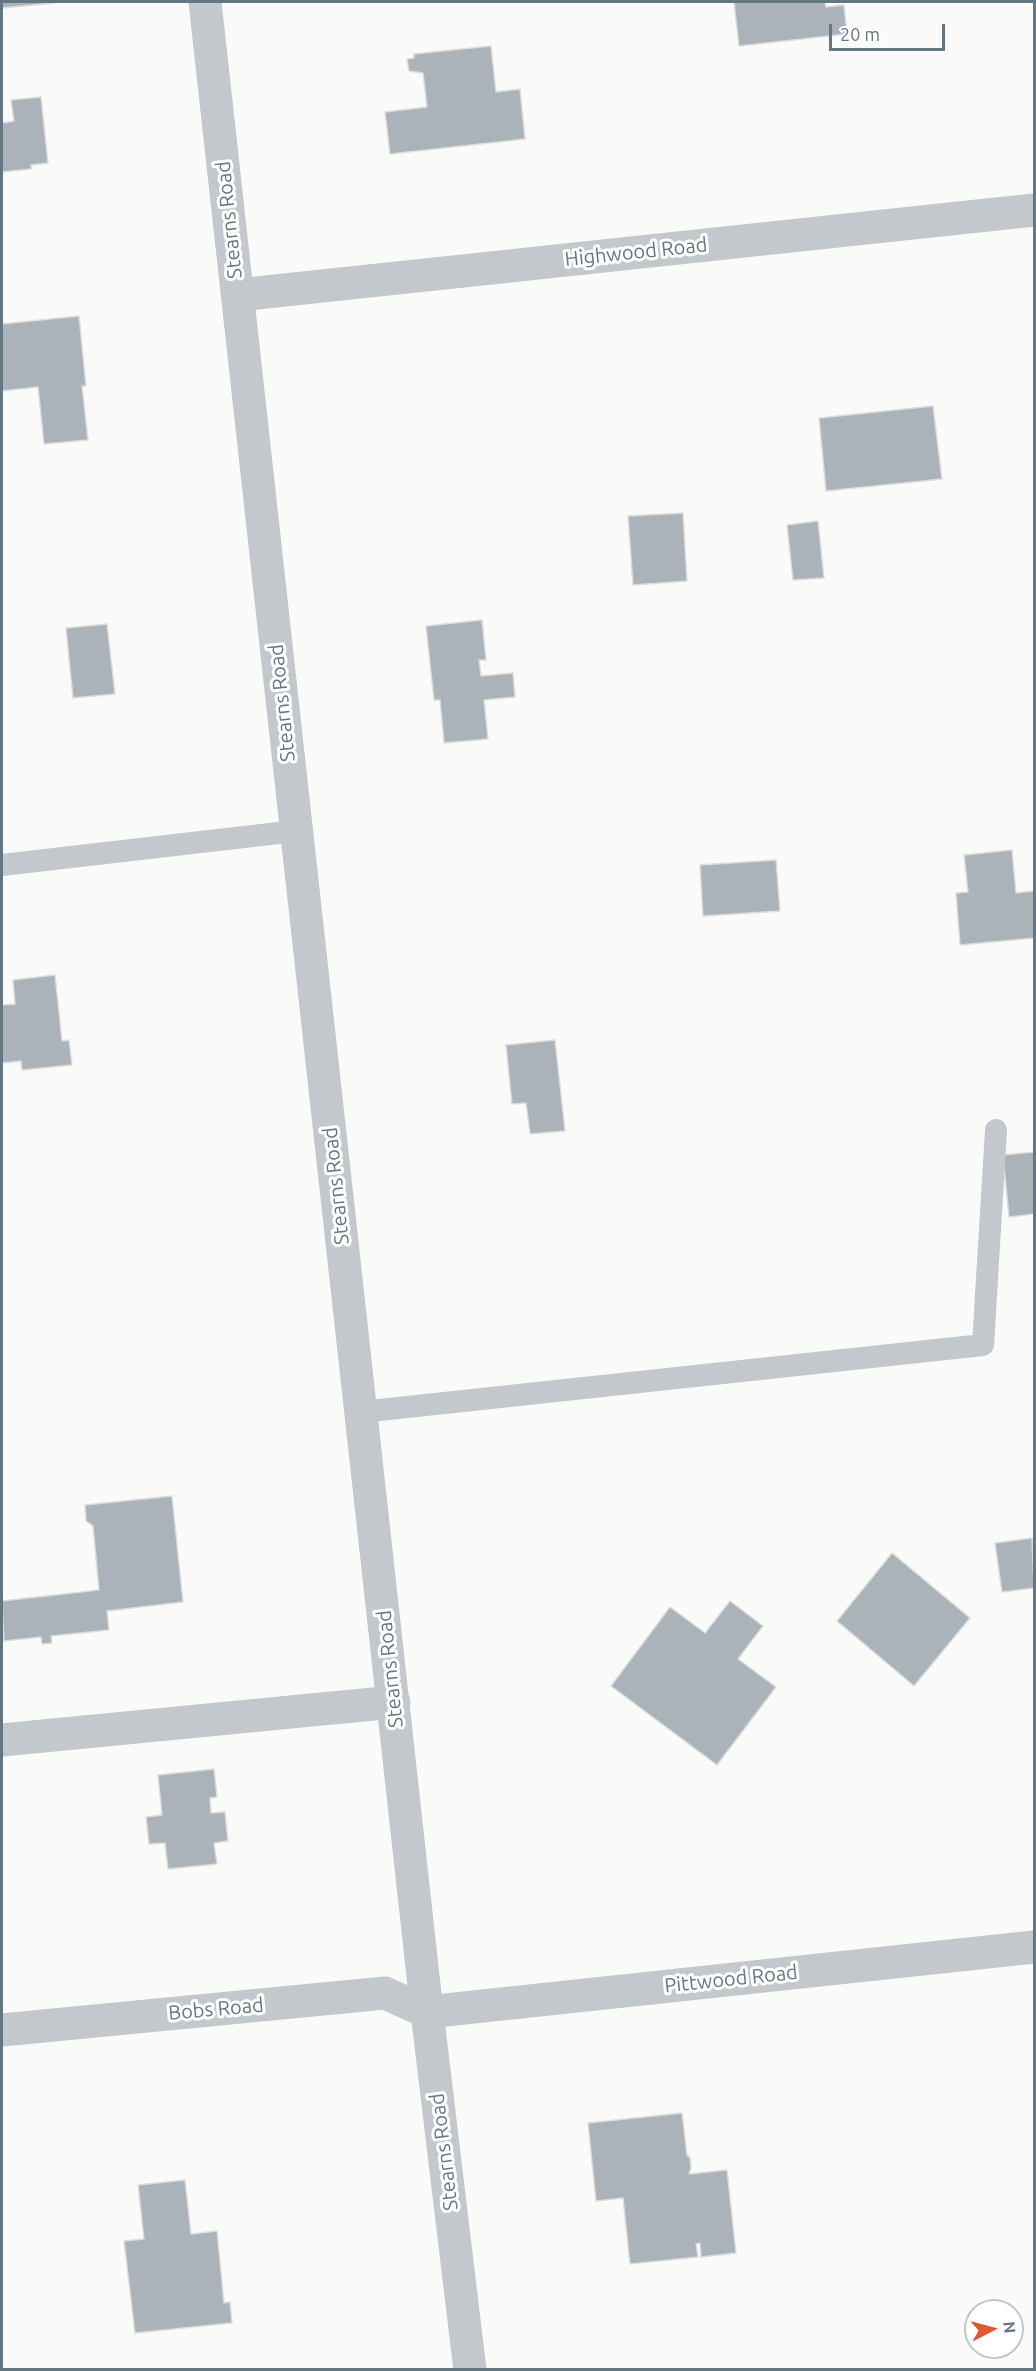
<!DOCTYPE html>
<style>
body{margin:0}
#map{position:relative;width:1036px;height:2371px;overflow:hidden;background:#fafaf8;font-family:Ubuntu,sans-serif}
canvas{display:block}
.frame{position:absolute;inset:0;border:3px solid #657683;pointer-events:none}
.north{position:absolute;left:964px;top:2299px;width:60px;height:60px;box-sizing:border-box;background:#fff;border:2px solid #c1c8cd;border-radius:50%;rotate:84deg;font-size:16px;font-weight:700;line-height:24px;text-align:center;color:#657683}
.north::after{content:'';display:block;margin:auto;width:21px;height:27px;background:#e4572e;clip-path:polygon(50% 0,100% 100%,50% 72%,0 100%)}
.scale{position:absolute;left:829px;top:24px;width:116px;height:27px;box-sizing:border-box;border:3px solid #657683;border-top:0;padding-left:8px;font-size:18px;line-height:21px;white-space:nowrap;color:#657683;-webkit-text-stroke:4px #fff;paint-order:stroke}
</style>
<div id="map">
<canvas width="1036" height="2371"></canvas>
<div class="frame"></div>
<div class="north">N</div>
<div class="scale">20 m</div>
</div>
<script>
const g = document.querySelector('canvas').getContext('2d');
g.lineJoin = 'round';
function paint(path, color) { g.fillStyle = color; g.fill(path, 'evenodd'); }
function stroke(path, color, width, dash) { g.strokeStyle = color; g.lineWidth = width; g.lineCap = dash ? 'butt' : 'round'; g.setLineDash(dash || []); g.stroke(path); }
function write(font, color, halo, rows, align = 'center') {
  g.font = font + ' Ubuntu,sans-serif'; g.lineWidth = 6; g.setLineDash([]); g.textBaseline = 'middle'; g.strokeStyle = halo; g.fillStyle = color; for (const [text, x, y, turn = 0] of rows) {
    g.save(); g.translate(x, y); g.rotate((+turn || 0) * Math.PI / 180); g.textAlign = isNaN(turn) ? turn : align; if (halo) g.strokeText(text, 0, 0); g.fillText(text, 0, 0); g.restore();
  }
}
const building = new Path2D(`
 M 2,2 L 53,2 L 54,3 L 2,8 Z
 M 734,2 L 825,2 L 826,7 L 844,5 L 847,34 L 739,46 Z
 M 491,46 L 496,92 L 520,89 L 525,139 L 390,154 L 385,112 L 427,107 L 423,73 L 409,71 L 407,59 L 414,58 L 414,54 Z
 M 41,97 L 48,163 L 31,165 L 31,169 L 2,172 L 2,123 L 14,121 L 11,100 Z
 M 79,316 L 86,386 L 82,386 L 88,440 L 44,444 L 38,387 L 2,391 L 2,324 Z
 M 933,406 L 942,479 L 826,491 L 819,418 Z
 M 683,513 L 687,581 L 633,585 L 628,516 Z
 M 818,521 L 824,578 L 793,580 L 787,525 Z
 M 482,620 L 486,660 L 479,660 L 481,676 L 513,673 L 515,697 L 484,700 L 488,739 L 444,743 L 440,700 L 434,700 L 426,626 Z
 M 107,624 L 115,694 L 73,698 L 66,628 Z
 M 1012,850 L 1016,893 L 1034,891 L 1034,938 L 960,945 L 956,893 L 968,892 L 964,855 Z
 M 776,860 L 780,911 L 703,916 L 700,865 Z
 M 55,975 L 62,1041 L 69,1040 L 72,1065 L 22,1070 L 21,1061 L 2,1063 L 2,1005 L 15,1004 L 13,980 Z
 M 555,1040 L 565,1131 L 530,1134 L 526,1103 L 512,1104 L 506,1045 Z
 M 1034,1152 L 1034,1214 L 1009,1217 L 1003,1155 Z
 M 172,1496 L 183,1602 L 107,1611 L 109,1630 L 51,1636 L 52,1643 L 42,1644 L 41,1637 L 4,1641 L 2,1601 L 99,1590 L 93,1526 L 86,1521 L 85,1505 Z
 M 1032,1538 L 1034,1588 L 1002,1592 L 995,1543 Z
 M 892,1553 L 970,1618 L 914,1686 L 837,1621 Z
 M 730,1601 L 763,1626 L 738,1659 L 776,1687 L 717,1765 L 611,1686 L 670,1607 L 705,1633 Z
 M 214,1769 L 217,1797 L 210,1798 L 211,1813 L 225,1812 L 228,1841 L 214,1843 L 217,1864 L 168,1869 L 165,1843 L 149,1844 L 146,1817 L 162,1815 L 158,1775 Z
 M 682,2113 L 687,2155 L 690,2158 L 691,2168 L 689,2174 L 727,2170 L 736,2253 L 701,2257 L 700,2243 L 696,2244 L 698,2257 L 630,2264 L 623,2198 L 596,2201 L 588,2123 Z
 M 185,2180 L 191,2234 L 217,2231 L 224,2303 L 230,2302 L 232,2323 L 135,2333 L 124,2241 L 144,2239 L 138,2185 Z`);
paint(building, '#aab3b9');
stroke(building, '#dcdcda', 1.5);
stroke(new Path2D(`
 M 2,865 L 296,831
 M 361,1412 L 983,1345 L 996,1130`), '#c3c8cc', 22);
stroke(new Path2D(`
 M 205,2 L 427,2012 L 470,2370
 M 238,295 L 1034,210
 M 2,1740 L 394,1702
 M 2,2030 L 385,1993 L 427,2012 L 1034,1947`), '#c3c8cc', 33);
write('20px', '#657683', '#fff', [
 ["Stearns Road",229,220,-96],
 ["Highwood Road",636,252,-6],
 ["Stearns Road",282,703,-96],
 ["Stearns Road",336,1186,-96],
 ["Stearns Road",390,1669,-96],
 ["Pittwood Road",731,1979,-6],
 ["Bobs Road",216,2009,-5],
 ["Stearns Road",444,2152,-97]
]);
</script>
